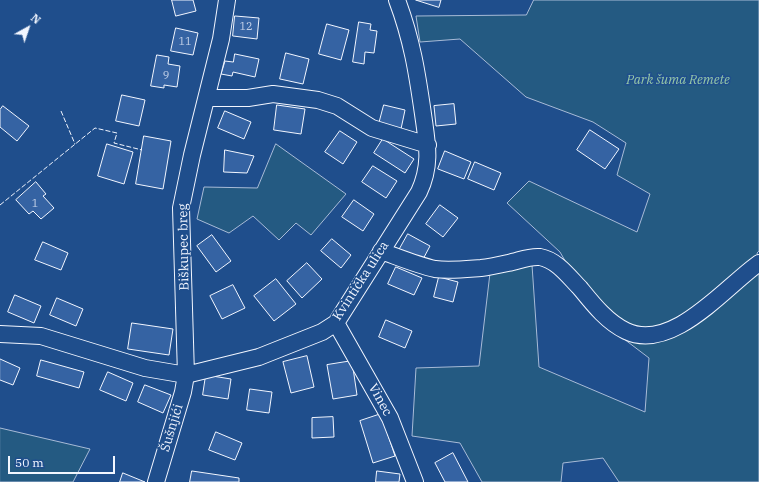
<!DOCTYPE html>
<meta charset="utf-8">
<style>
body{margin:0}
#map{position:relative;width:759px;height:482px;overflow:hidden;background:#1f4e8c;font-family:"IBM Plex Serif",serif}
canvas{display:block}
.north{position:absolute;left:8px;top:8px;width:40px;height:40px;-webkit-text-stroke:3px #1f4e8c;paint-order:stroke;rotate:40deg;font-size:11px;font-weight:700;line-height:16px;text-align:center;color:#f2f6ff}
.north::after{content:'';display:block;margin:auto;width:14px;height:18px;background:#f2f6ff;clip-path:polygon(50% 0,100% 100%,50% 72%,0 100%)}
.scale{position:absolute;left:8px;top:456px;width:107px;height:18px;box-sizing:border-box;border:2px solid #f2f6ff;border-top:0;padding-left:5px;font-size:12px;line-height:14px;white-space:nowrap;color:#f2f6ff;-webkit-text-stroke:3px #1f4e8c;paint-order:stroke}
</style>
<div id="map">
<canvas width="759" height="482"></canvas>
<div class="north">N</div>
<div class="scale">50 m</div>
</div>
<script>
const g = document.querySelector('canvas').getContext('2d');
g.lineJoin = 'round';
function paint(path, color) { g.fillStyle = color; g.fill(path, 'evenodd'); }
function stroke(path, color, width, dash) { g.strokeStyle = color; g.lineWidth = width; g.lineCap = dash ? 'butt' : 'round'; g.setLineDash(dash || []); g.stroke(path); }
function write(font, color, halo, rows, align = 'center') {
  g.font = font + ' "IBM Plex Serif",serif'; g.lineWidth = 3; g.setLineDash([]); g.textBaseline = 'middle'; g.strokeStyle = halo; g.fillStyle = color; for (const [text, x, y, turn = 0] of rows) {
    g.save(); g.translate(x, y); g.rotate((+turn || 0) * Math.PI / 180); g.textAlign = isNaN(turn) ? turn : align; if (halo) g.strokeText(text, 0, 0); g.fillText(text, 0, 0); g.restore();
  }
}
const green = new Path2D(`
 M 534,0 L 759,0 L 759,251 L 757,253 L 759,260 L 759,482 L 619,482 L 603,458 L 563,463 L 561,482 L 482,482 L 460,443 L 412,436 L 416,368 L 479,366 L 490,273 L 532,265 L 539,367 L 645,412 L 649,358 L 599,320 L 560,252 L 507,203 L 529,181 L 637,232 L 650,194 L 617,175 L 626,143 L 593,122 L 526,97 L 460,39 L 420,42 L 416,16 L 526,15 Z
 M 276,144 L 346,194 L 311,235 L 296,223 L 279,240 L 253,216 L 229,233 L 197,219 L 204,187 L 257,188 Z
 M 0,428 L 90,449 L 73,482 L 0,482 Z`);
paint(green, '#245a82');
stroke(green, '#a8bbd7', 1);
const building = new Path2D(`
 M 172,0 L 193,0 L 196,11 L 176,16 Z
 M 416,0 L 441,0 L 439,7 Z
 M 235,16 L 259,18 L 257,39 L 233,36 Z
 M 359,22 L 371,24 L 370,30 L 377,31 L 374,53 L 365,52 L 364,64 L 353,62 Z
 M 327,24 L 349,30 L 341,60 L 319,54 Z
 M 176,28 L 198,33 L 193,55 L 171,51 Z
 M 286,53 L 309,59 L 303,84 L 280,79 Z
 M 235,54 L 259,59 L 255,77 L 233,72 L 232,76 L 221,74 L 225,61 L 233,62 Z
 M 157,55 L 169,57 L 168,64 L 180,66 L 177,87 L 164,85 L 164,88 L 151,86 Z
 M 122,95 L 145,100 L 139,126 L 116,121 Z
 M 454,104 L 456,124 L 436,126 L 434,106 Z
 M 277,105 L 305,109 L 301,134 L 274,130 Z
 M 384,105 L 405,110 L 401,129 L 379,124 Z
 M 3,106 L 29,126 L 17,141 L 0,127 L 0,110 Z
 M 225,111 L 251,122 L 244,139 L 218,128 Z
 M 590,130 L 619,149 L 605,169 L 577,150 Z
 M 340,131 L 357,142 L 343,164 L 325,152 Z
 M 144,136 L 171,141 L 163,189 L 136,184 Z
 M 383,139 L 414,159 L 405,173 L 374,153 Z
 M 107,144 L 133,152 L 124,184 L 98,176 Z
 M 225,150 L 254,156 L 247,173 L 224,172 Z
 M 445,151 L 471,162 L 464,179 L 438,169 Z
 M 475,162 L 501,173 L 494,190 L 468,179 Z
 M 373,166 L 397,181 L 386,198 L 362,182 Z
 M 36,182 L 46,194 L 43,196 L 54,208 L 41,219 L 33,211 L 29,214 L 16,200 Z
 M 354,200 L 374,214 L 363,231 L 342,217 Z
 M 440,205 L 458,218 L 443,237 L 426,224 Z
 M 408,234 L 430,246 L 421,263 L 398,252 Z
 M 212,235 L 231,261 L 216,272 L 197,246 Z
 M 332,239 L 351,255 L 341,268 L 321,251 Z
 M 43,242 L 68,253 L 61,270 L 35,260 Z
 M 307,263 L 322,279 L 302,298 L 287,281 Z
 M 396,267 L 422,278 L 414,295 L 388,284 Z
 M 439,277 L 458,282 L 453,302 L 434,297 Z
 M 276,279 L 296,304 L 274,321 L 254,296 Z
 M 233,285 L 245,308 L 222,319 L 210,296 Z
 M 15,295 L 41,306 L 34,323 L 8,312 Z
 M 57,298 L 83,309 L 76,326 L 50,315 Z
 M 386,320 L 412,331 L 405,348 L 379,337 Z
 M 132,323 L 173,329 L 169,355 L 128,349 Z
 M 307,356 L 314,387 L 291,393 L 283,362 Z
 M 0,359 L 20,368 L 13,385 L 0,380 Z
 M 41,360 L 84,372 L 79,388 L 37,376 Z
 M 352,361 L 357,395 L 333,399 L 327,365 Z
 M 108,372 L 133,383 L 126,401 L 100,390 Z
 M 206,375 L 231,379 L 228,399 L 203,395 Z
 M 145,385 L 171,395 L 163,413 L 138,402 Z
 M 250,389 L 272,392 L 269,413 L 247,410 Z
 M 381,414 L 395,456 L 373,463 L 360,421 Z
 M 333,417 L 334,437 L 312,438 L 312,418 Z
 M 216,432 L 242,443 L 235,460 L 209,450 Z
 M 453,453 L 468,482 L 445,482 L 435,463 Z
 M 192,471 L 239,478 L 239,482 L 190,482 Z
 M 377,471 L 400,474 L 399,482 L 376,482 Z
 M 123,473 L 145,482 L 120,482 Z`);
paint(building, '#3563a3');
stroke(building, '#f2f6ff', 1);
const minor = new Path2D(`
 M 207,98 L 248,98 L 273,94 L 318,100 L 337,106 L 372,128 L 428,145
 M 381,251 C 398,257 417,265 435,269 C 449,271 467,269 481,268 C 490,267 499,265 508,263 C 519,261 528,256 540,257 C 557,260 569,277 580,288 C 593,304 607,322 626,331 C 672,353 725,287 759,263
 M 336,323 L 390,418 L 415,482
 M 0,334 L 41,336 L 145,368 L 186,375 L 259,357 L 322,332 L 336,323 L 419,192 C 432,164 427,143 423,114 C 417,72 412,40 397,0
 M 156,482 L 183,392 L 186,375 L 181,208 L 192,155 L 221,39 L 227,0`);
stroke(minor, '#f2f6ff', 18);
stroke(minor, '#1f4e8c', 16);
stroke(new Path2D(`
 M 61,111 L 75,144
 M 0,205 L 95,128 L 117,133 L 114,143 L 142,150`), '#f2f6ff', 1, [5, 2]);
write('11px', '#c3d1e8', null, [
 ["12",246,27],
 ["11",185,42],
 ["9",166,76],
 ["1",35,204]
]);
write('italic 13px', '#97c8a6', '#1f4e8c', [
 ["Park šuma Remete",678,80]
]);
write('13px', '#f2f6ff', '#1f4e8c', [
 ["Biškupec breg",184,247,-91],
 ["Kvintička ulica",361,281,-57],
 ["Vinec",380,400,61],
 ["Šušnjići",172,428,-73]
]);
</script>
